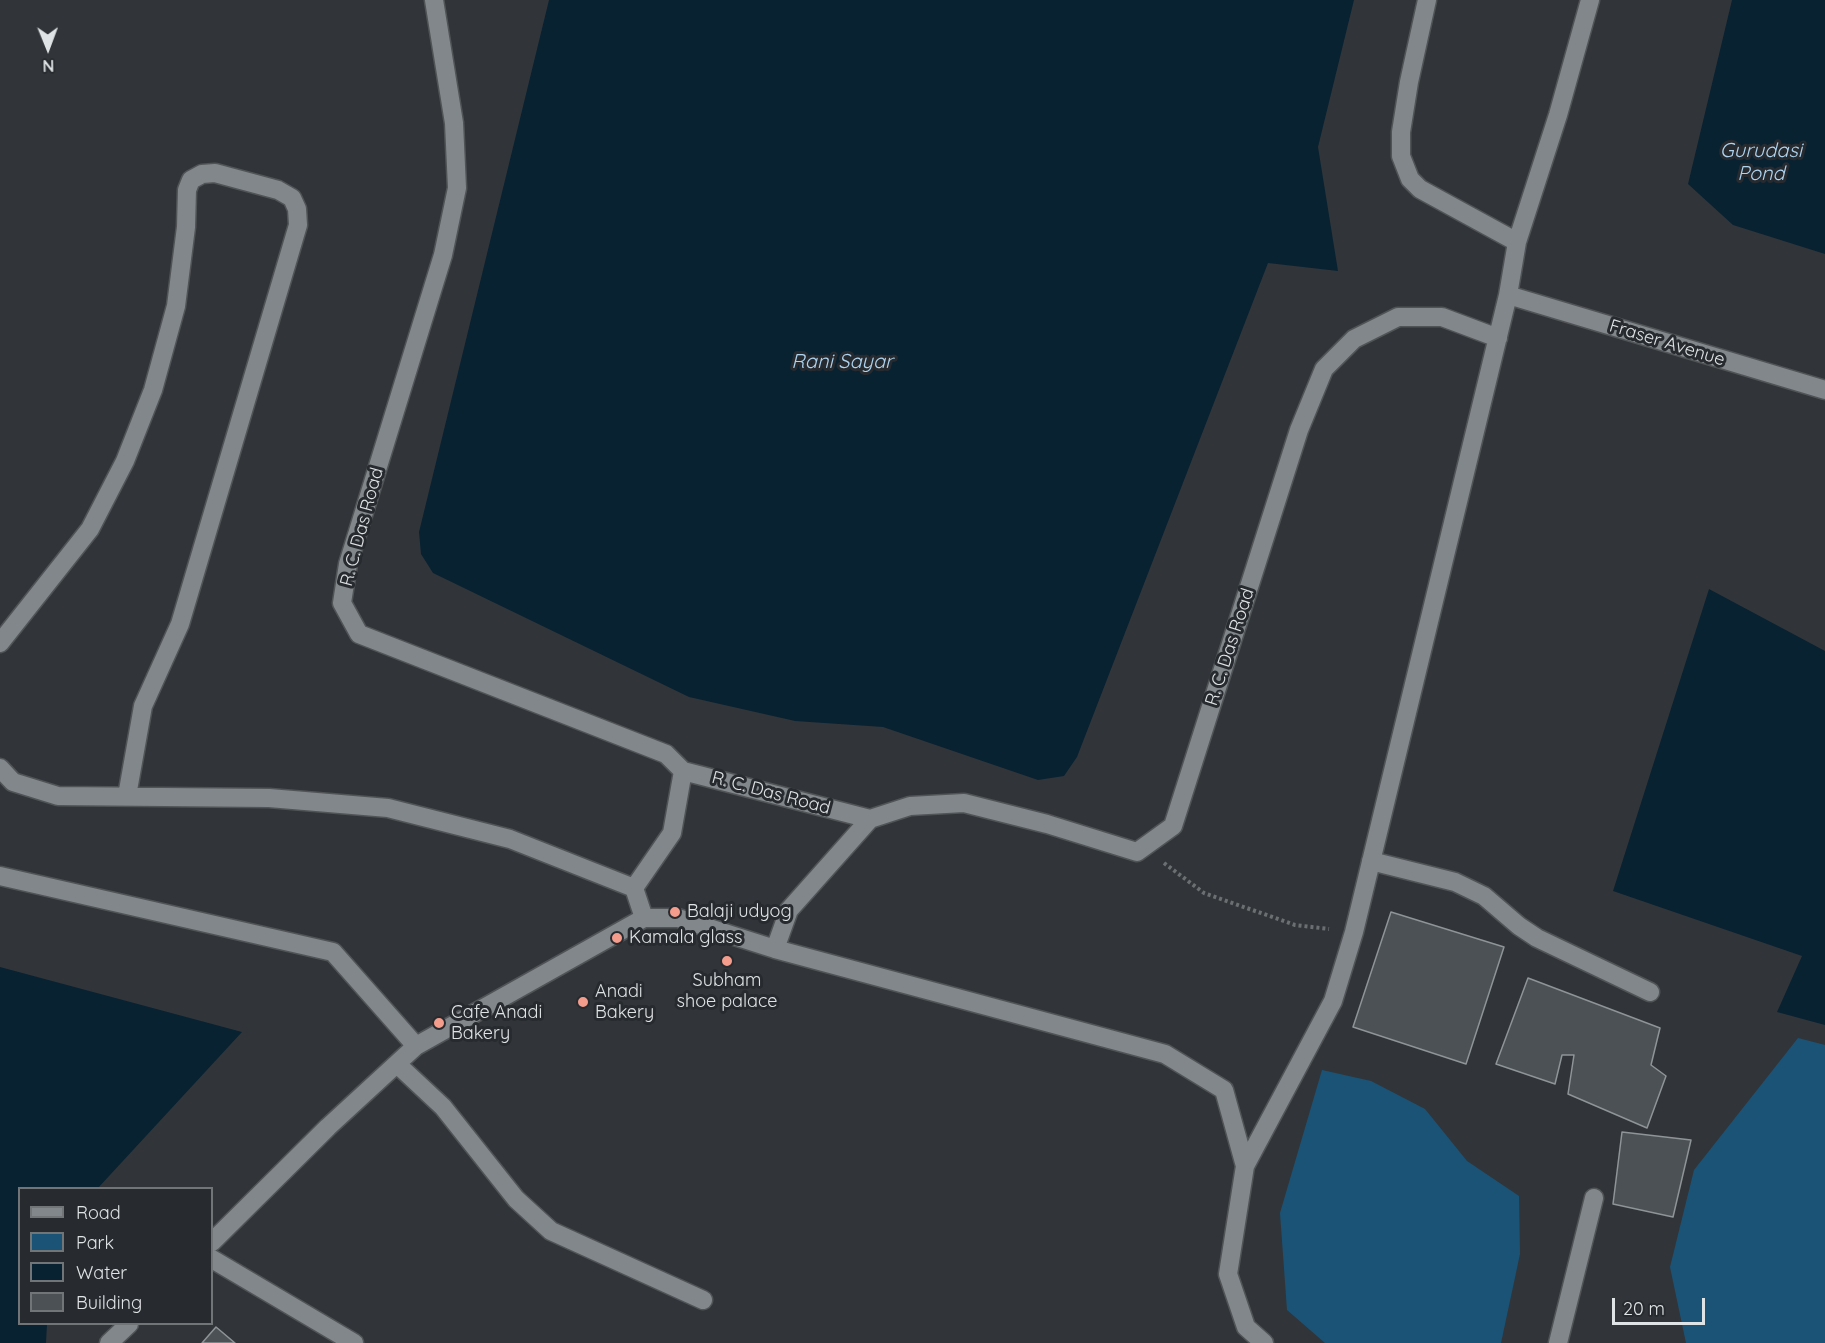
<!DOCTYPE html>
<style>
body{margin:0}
#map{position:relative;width:1825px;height:1343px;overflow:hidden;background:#313539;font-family:Quicksand,sans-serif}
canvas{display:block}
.legend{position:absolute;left:18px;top:1187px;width:195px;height:138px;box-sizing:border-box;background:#272b2f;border:2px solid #717578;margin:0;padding:8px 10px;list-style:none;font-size:18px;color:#e0e3e5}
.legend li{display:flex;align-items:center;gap:12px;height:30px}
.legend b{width:30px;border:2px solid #717578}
.north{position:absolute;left:18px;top:18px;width:60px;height:60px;-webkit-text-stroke:4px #272b2f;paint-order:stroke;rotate:179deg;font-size:16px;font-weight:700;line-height:24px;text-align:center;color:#e0e3e5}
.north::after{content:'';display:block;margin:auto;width:21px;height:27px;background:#e0e3e5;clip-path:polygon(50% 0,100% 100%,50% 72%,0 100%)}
.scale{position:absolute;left:1612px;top:1298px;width:93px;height:27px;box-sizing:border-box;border:3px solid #e0e3e5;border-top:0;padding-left:8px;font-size:18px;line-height:21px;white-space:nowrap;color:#e0e3e5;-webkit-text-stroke:4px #272b2f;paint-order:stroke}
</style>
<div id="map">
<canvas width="1825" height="1343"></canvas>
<ul class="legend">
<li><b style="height:8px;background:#81878b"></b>Road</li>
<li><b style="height:16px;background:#1b5376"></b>Park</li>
<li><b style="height:16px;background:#082232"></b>Water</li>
<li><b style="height:16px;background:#4c5155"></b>Building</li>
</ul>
<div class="north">N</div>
<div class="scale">20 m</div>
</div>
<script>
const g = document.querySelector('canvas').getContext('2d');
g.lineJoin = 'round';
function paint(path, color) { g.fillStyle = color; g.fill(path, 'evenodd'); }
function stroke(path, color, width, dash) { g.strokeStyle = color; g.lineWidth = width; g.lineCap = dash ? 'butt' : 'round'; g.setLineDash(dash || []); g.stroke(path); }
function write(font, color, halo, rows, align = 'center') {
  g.font = font + ' Quicksand,sans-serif'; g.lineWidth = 6; g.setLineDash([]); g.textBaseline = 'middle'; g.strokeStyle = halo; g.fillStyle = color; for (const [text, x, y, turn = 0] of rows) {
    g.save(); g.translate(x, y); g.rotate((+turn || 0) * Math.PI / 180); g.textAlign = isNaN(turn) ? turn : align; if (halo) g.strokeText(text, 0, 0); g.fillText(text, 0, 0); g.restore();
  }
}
paint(new Path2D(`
 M 1798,1038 L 1825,1045 L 1825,1343 L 1686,1343 L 1670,1267 L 1694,1170 Z
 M 1322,1070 L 1371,1081 L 1425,1109 L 1467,1161 L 1519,1196 L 1520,1254 L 1501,1343 L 1325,1343 L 1287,1310 L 1280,1213 Z`), '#1b5376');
paint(new Path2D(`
 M 549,0 L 1354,0 L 1318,147 L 1338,271 L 1268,263 L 1077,757 L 1064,776 L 1038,780 L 883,727 L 795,721 L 689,697 L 433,573 L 421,554 L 419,532 Z
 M 1732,0 L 1825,0 L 1825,254 L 1733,225 L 1688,184 Z
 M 1709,589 L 1825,651 L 1825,1025 L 1777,1012 L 1802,956 L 1613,891 Z
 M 0,967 L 242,1032 L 98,1188 L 20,1188 L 20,1324 L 47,1324 L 46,1343 L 0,1343 Z`), '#082232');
const building = new Path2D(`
 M 1391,912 L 1504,947 L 1466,1064 L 1353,1027 Z
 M 1528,978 L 1660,1028 L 1651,1065 L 1666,1076 L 1647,1128 L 1568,1094 L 1574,1055 L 1562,1055 L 1555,1084 L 1496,1064 Z
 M 1622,1132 L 1691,1140 L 1673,1217 L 1613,1204 Z
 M 216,1327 L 235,1343 L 202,1343 Z`);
paint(building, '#4c5155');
stroke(building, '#8e9498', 1.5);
const minor = new Path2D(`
 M 434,0 L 454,123 L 457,188 L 443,255 L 348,564 L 342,603 L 359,634 L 666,754 L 683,771 L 870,819 L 910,806 L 964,803 L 1047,824 L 1137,852 L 1173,826 L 1299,430 L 1324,369 L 1354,339 L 1398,317 L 1442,317 L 1498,338
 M 1427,0 L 1409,82 L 1401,132 L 1401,156 L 1410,179 L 1420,189 L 1517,242
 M 1508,295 L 1825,390
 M 0,643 L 90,529 L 125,461 L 153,390 L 176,306 L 186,227 L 187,190 L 191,180 L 202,174 L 215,173 L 278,190 L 292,198 L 297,209 L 298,225 L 180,624 L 143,706 L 127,796
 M 0,768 L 13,782 L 58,796 L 269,798 L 388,808 L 510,839 L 634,888 L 644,918
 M 1371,861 L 1455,882 L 1484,896 L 1519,926 L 1537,938 L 1650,992
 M 0,876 L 333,952 L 416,1046
 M 634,888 L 672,833 L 683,771
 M 775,949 L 789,910 L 870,819
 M 397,1064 L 443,1107 L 516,1199 L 551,1231 L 703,1300
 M 1245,1166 L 1333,1001 L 1354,932 L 1508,295 L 1517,242 L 1558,115 L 1590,0
 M 212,1242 L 328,1127 L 416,1046 L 644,918 L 678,918 L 775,949 L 1165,1054 L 1224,1090 L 1245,1166 L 1228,1274 L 1246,1327 L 1264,1343
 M 212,1259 L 354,1343
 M 109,1343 L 129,1324
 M 1558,1343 L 1594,1198`);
stroke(minor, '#515457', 21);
stroke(new Path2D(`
 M 1164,863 L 1204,893 L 1295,925 L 1329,929`), '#6b6f72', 4, [3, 3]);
stroke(minor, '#81878b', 18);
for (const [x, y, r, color] of [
 [675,912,6,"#f49d8d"],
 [617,938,6,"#f49d8d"],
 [727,961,6,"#f49d8d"],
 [583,1002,6,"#f49d8d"],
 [439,1023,6,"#f49d8d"]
]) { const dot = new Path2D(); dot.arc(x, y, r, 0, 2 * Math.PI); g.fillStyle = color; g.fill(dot); stroke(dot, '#272b2f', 2); }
write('18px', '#e0e3e5', '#272b2f', [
 ["Fraser Avenue",1667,343,17],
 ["R. C. Das Road",362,527,-75],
 ["R. C. Das Road",1230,647,-72],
 ["R. C. Das Road",771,793,15]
]);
write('18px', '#e0e3e5', '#272b2f', [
 ["Balaji udyog",687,912],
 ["Kamala glass",629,938],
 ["Subham",727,981,"center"],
 ["shoe palace",727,1002,"center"],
 ["Anadi",595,992],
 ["Bakery",595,1013],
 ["Cafe Anadi",451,1013],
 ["Bakery",451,1034]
], 'left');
write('italic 20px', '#add3ef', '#272b2f', [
 ["Gurudasi",1761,151],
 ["Pond",1761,174],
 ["Rani Sayar",842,362]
]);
</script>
